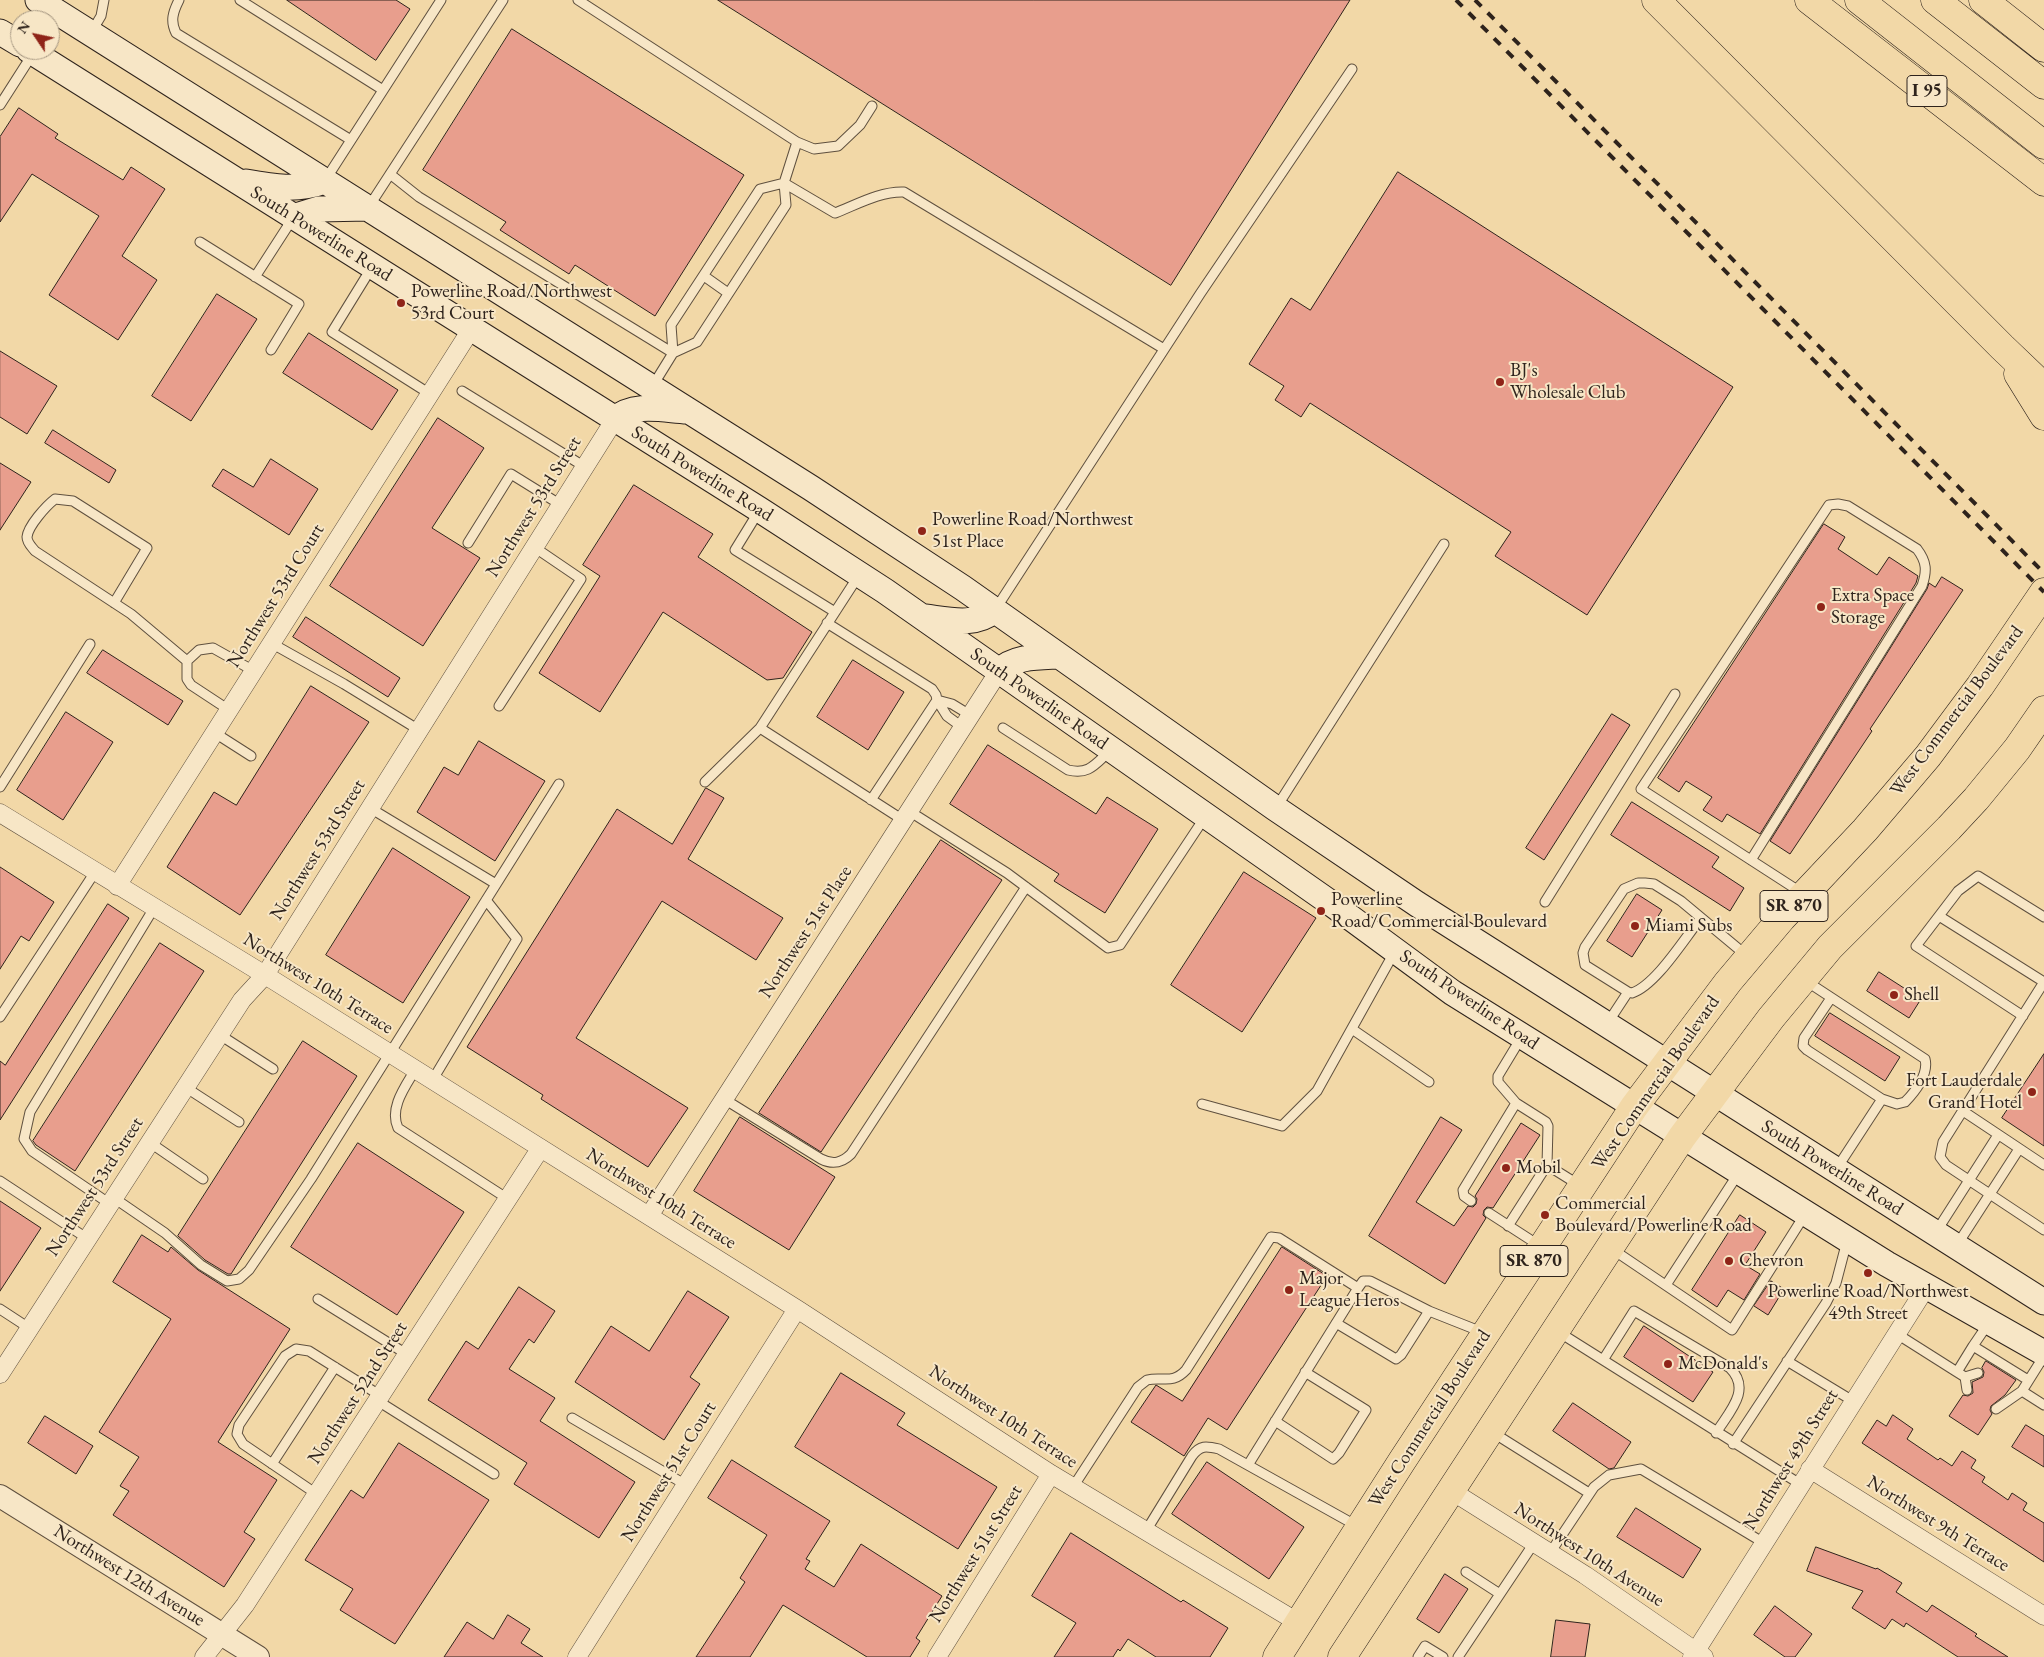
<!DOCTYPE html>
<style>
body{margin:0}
#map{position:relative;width:2044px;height:1657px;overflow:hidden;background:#f2d8a7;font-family:"EB Garamond",serif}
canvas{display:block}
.north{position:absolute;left:10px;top:10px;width:50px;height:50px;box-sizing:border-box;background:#f7e6c6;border:1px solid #a79882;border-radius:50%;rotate:304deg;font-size:14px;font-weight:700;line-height:20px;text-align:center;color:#2e231c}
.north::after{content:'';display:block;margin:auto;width:18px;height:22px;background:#8f2418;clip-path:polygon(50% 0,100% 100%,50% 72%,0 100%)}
</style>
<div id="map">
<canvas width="2044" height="1657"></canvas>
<div class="north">N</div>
</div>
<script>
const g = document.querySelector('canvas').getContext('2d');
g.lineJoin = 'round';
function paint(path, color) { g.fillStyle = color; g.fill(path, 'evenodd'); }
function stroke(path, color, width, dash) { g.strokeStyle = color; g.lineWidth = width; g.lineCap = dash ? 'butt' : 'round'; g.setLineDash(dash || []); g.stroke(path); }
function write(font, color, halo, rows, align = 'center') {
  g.font = font + ' "EB Garamond",serif'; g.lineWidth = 4; g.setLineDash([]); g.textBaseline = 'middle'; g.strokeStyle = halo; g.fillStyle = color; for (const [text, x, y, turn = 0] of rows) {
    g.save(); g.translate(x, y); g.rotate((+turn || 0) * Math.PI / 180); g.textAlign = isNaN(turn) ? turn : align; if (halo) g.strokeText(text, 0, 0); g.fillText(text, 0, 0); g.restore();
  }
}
const building = new Path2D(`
 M 287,0 L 396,0 L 410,9 L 376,60 Z
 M 718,0 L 1350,0 L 1171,285 Z
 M 512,29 L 744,175 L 655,316 L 575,265 L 569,274 L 500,230 L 506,222 L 423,170 Z
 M 19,108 L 58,134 L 55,138 L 123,180 L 131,167 L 165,189 L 122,256 L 157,280 L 118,340 L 49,295 L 99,216 L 32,174 L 0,222 L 0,137 Z
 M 1398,172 L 1733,387 L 1587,615 L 1495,556 L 1511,532 L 1310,403 L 1301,417 L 1275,400 L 1284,386 L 1249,364 L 1291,298 L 1310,310 Z
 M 217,294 L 257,319 L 191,421 L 152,396 Z
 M 309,333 L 398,390 L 372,430 L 283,373 Z
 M 0,351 L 57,386 L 27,434 L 0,417 Z
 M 438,418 L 484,448 L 432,528 L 480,558 L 423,646 L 330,586 Z
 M 53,430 L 116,470 L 109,483 L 45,443 Z
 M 271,459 L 318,489 L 289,535 L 212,486 L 223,469 L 253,487 Z
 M 0,463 L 31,482 L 0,530 Z
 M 634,485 L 713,534 L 698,557 L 812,632 L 783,678 L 767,680 L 663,612 L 600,712 L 539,673 L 600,576 L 583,565 Z
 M 1824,524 L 1845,537 L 1838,549 L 1877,575 L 1889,557 L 1918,576 L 1916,583 L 1760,834 L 1727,814 L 1722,822 L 1703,810 L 1712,797 L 1686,781 L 1679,792 L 1658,778 Z
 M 1942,577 L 1963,590 L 1870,729 L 1872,731 L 1790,854 L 1770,841 L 1927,589 L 1929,583 L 1935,587 Z
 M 306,617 L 400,678 L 388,697 L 293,637 Z
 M 103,650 L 183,701 L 168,725 L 87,673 Z
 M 853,660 L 904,692 L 868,750 L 817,717 Z
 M 311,686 L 369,722 L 240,915 L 167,867 L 214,792 L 236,805 Z
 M 66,712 L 113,742 L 63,820 L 17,790 Z
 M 1612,714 L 1630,725 L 1544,860 L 1526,848 Z
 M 479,741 L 545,781 L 495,861 L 417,812 L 444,767 L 458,775 Z
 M 988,745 L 1096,814 L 1107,797 L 1158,829 L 1105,913 L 1054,881 L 1059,874 L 950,804 Z
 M 706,788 L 724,798 L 688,859 L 783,918 L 756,960 L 662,901 L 576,1038 L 688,1108 L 648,1167 L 541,1099 L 543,1095 L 467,1047 L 617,809 L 672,844 Z
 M 1632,802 L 1719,857 L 1712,867 L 1744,888 L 1730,911 L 1611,835 Z
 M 941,840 L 1002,880 L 821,1152 L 759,1113 Z
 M 393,848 L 470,897 L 403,1003 L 326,955 Z
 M 0,867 L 54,902 L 29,941 L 21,936 L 0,969 Z
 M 1244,872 L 1316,918 L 1242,1032 L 1171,985 Z
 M 1637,894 L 1662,910 L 1632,957 L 1607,941 Z
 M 108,904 L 129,918 L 0,1120 L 0,1061 L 5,1065 Z
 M 160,943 L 204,971 L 75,1171 L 36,1145 L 33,1141 Z
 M 1879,972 L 1921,999 L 1909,1018 L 1867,991 Z
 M 1830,1013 L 1900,1057 L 1885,1081 L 1815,1036 Z
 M 303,1041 L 357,1076 L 231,1274 L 228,1274 L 205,1260 L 178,1236 Z
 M 2044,1054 L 2044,1146 L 2002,1118 Z
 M 740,1117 L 835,1177 L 789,1250 L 694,1191 Z
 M 1441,1117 L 1462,1130 L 1416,1202 L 1454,1226 L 1468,1206 L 1473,1207 L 1476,1204 L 1477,1199 L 1475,1196 L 1521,1123 L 1540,1135 L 1493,1208 L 1487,1207 L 1484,1210 L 1483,1215 L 1486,1218 L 1445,1284 L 1369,1236 Z
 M 358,1143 L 464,1212 L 397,1315 L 291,1247 Z
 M 0,1201 L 41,1228 L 0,1291 Z
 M 1740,1215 L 1766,1232 L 1745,1265 L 1760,1274 L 1744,1300 L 1728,1290 L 1717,1307 L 1692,1290 Z
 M 142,1235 L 168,1252 L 171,1247 L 198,1270 L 290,1329 L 218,1442 L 277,1480 L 244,1532 L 255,1539 L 224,1587 L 113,1515 L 129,1491 L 120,1486 L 139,1457 L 99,1432 L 171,1319 L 113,1282 Z
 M 1282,1247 L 1327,1276 L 1227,1430 L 1208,1418 L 1184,1456 L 1131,1422 L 1156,1385 L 1182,1401 Z
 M 1771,1281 L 1784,1289 L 1768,1315 L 1754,1306 Z
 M 519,1287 L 555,1311 L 534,1343 L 529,1339 L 509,1369 L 555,1398 L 540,1421 L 635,1482 L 599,1538 L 514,1484 L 527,1463 L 428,1400 L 466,1341 L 478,1349 Z
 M 688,1291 L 729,1317 L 690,1377 L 700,1384 L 664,1440 L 575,1382 L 611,1326 L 649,1351 Z
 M 1644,1326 L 1713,1372 L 1693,1402 L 1624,1357 Z
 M 1986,1361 L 2016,1380 L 2005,1395 L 1991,1406 L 1990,1410 L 1992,1414 L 1978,1435 L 1949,1416 L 1963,1395 L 1968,1396 L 1973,1393 L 1972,1382 L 1983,1377 L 1984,1372 L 1982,1368 Z
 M 841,1373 L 905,1413 L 897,1425 L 997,1487 L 958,1549 L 795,1447 Z
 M 1573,1403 L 1631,1442 L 1614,1468 L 1609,1469 L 1553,1431 Z
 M 1893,1415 L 1913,1429 L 1907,1439 L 1938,1460 L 1940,1458 L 1952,1466 L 1962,1451 L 1976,1460 L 1971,1468 L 1985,1477 L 1982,1482 L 2008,1500 L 2012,1493 L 2027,1503 L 2023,1510 L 2044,1523 L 2044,1562 L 1862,1443 L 1877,1420 L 1886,1426 Z
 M 45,1416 L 93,1446 L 76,1474 L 28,1443 Z
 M 2026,1425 L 2044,1436 L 2044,1467 L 2012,1447 Z
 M 399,1443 L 489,1500 L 395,1644 L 340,1610 L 353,1589 L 305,1560 L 351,1490 L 363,1498 Z
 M 732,1460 L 830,1521 L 806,1559 L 810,1561 L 805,1569 L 834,1587 L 861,1544 L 942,1596 L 916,1638 L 920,1641 L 910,1657 L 867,1657 L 783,1605 L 750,1657 L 696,1657 L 745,1582 L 740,1578 L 767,1535 L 708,1498 Z
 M 1207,1462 L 1304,1527 L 1269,1579 L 1172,1514 Z
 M 1636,1508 L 1701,1549 L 1683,1578 L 1617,1537 Z
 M 1071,1533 L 1181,1602 L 1183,1600 L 1228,1628 L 1210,1657 L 1156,1657 L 1128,1639 L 1120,1651 L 1118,1649 L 1113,1657 L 1054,1657 L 1076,1623 L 1032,1596 Z
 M 1816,1547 L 1876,1569 L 1877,1568 L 1902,1583 L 1896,1592 L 1927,1612 L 1932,1605 L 1977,1634 L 1975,1636 L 2008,1657 L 1958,1657 L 1906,1623 L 1904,1627 L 1892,1619 L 1885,1629 L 1852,1608 L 1863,1591 L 1807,1571 Z
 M 1445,1574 L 1468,1589 L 1439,1633 L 1417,1619 Z
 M 1775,1606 L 1812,1634 L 1795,1657 L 1785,1657 L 1754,1635 Z
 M 508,1615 L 530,1629 L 521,1643 L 543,1657 L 444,1657 L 467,1622 L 493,1639 Z
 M 1556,1620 L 1590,1624 L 1585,1657 L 1551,1657 Z`);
paint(building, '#e89e8d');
stroke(building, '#2e231c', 1);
const service = new Path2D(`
 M 179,0 C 173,12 170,21 176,33 L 351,140
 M 240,0 L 383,90
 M 578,0 L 797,142 L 784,183 L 835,213 C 856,205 880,191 904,192 L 1164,349
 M 92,31 L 101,16 L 104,0
 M 0,105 L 32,55
 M 797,142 L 814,149 L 838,146 L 860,125 L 872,106
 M 390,174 L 419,197 L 673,353 L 652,387
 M 326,179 L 441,0
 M 784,183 L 786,205 L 697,342 L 673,353 L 671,325 L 760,189 Z
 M 368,208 L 503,0
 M 200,242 L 299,304 L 271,350
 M 372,267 L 332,332 L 430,394
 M 704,276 L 728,293
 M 255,277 L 293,218
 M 462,391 L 585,467
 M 759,511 L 735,550 L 835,612
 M 468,543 L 511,474 L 561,505
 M 114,603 L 147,548 L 73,501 L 55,499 C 46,506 28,526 27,537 C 27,543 32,547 35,551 L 131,614 L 187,661 L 187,679 L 191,685 L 229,710
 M 995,610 L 1200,294 L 1352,69
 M 827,623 L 932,689 L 936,695 L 937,700 L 871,800
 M 271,643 L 344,684 L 419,730
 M 187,661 L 199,650 L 213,648 L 254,671
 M 499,706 L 581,579 L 534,547
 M 962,727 L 947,716 L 937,700 L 952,704 L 970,715
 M 760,728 L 859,575
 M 1003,728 L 1068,770 C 1090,775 1095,764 1111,750
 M 215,733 L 251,756
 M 705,782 L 760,728 L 903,820
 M 0,787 L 90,644
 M 370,808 L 496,884
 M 1276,808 L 1444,544
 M 909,811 L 1007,873 L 1108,948 L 1120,945 L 1205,817
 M 1751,860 L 1922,586 C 1927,571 1927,562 1917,549 L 1848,506 L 1838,504 L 1829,505 L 1641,789 L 1802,893
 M 1545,902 L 1675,694
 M 1939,916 L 2044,982 L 1943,1142 L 1940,1157 L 1946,1165 L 2044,1230
 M 1701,918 C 1684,939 1656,985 1632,993 L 1628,992 L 1585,965 L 1583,953 L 1585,947 L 1624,889 L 1638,883 L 1645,883 L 1654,884 L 1681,901 L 1747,956
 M 1806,981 L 1925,1059 C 1929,1074 1915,1092 1905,1102 L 1897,1104 L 1882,1099 L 1807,1050 L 1803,1046 L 1804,1038 L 1831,998
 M 2023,1016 L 1916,946 L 1958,891 L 1978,876 L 2044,917
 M 0,1017 L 95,872
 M 1607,1024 L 1628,992
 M 1352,1029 L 1429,1082
 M 220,1035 L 273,1069
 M 415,1070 C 405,1087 389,1108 398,1128 L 508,1199
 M 432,1081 L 517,939 L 486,900
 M 185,1087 L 239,1122
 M 724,1099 L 821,1159 C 833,1165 842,1163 851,1154 L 1026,887
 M 1202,1104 L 1282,1126 L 1317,1091 L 1395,951
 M 1963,1111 L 2044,1165
 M 149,1142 L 203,1179
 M 1547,1165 L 1579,1185
 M 1837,1168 L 1882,1099
 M 0,1181 L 88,1239
 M 114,1198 L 165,1233 L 201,1265 L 227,1281 L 239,1279 L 249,1270 L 311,1179 L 559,784
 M 1471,1201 L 1464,1196 L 1463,1190 L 1516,1103 L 1498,1082 L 1498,1076 L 1521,1038
 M 110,1204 L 32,1151 L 24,1139 L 30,1112 L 154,908
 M 1489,1213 L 1540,1246
 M 1508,1226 L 1547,1165 L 1548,1126 L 1546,1122 L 1516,1103
 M 1936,1232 L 1998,1135
 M 1957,1245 L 2019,1149
 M 1612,1249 L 1732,1330 L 1804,1216
 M 1666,1285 L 1738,1174
 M 318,1299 L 408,1355
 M 0,1309 L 29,1328
 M 1336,1323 L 1396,1359 L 1401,1355 L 1429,1311
 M 1557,1331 L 1800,1484
 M 1897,1334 L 1957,1372 L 1973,1346 L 2028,1380
 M 1973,1346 L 1988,1324
 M 1603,1360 L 1634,1311 L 1730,1368 C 1752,1390 1729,1412 1716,1433
 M 1787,1361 L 1853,1401
 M 1957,1372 L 1965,1377 L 1967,1390
 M 1965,1377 L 1978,1373
 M 2022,1391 L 2044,1405
 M 378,1401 L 494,1474
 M 1996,1409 L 2022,1391 L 2044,1356
 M 572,1418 L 686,1485
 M 1275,1421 L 1333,1459 L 1339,1453 L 1366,1410 L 1305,1372
 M 1492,1432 L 1589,1493
 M 1733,1444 L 1826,1303 L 1836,1283 L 1847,1241
 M 272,1464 L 335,1367
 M 1248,1465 L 1358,1288 L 1363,1281 L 1370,1281 L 1429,1311 L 1482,1332
 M 1073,1487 L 1138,1387 L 1147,1380 C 1163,1376 1172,1385 1186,1370 L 1271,1237 L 1279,1238 L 1358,1288
 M 318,1495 L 243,1444 L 237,1434 L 239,1425 L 285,1356 L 296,1349 L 309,1351 L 381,1396
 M 1146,1531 L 1192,1456 C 1200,1445 1206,1446 1219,1449 L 1357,1526
 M 1550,1553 L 1594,1487 L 1609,1475 L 1641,1469 L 1764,1543
 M 1466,1572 L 1500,1594
 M 1418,1657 L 1425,1646 L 1443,1657
 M 1458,1657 L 1534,1543`);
const minor = new Path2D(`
 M 0,813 L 265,975 L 797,1309 L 1051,1474 L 1299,1623
 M 117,886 L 472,328
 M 649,1216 L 999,671
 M 0,1374 L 242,1000 L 265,975 L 615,419
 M 1810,1469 L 2044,1616
 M 1450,1490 L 1585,1575 L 1704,1657
 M 204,1657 L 245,1605 L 540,1149
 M 577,1657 L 797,1309
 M 937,1657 L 1051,1474
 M 1692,1657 L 1927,1286`);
const tertiary = new Path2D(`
 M 0,1496 L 258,1657`);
const secondary = new Path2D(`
 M 38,0 L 811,488 L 963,588 L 1275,808 L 1417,904 L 2044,1302
 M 0,32 L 20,44
 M 29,50 L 760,510 L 885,591 L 1332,904 L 1453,993 L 1887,1264 L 2044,1353
 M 246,182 C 274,187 297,191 325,181
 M 293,217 L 319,209 L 368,208
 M 615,419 C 634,402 664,410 687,411
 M 925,617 C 949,620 975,627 995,610
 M 999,671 C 1015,656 1038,657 1059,656`);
const trunk = new Path2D(`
 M 1277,1657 L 1402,1461 L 1634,1107 L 1728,982 L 1782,918 L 1865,830 L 1928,756 L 1980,686 L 2044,592
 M 1342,1657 L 1682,1137 L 1771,1018 L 1830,947 L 1949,828 L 1976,799 L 2017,749 L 2044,710`);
const motorway = new Path2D(`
 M 1656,0 L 2002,347 L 2044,387
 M 1809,0 L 2044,182
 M 1859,0 L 2044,145
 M 1935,0 L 2044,85
 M 1983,0 L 2044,48
 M 2018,374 L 2044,416`);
stroke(service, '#5f503f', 11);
stroke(minor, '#5f503f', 19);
stroke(tertiary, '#5f503f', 24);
stroke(secondary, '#2e231c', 27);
stroke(trunk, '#2e231c', 29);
stroke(motorway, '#2e231c', 29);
stroke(service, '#f7e6c6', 9);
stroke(minor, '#f7e6c6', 18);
stroke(tertiary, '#f7e6c6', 22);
stroke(secondary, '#f7e6c6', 25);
stroke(trunk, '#f2d8a7', 28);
stroke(motorway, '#f2d8a7', 28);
stroke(new Path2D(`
 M 1456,0 L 2044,592
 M 1475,0 L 2044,573`), '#2e231c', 4, [9, 9]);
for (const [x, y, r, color] of [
 [401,303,5,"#8f2418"],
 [1500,382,5,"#8f2418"],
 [922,531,5,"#8f2418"],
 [1821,607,5,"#8f2418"],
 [1321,911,5,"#8f2418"],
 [1635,926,5,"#8f2418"],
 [1894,995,5,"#8f2418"],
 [2032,1092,5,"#8f2418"],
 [1506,1168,5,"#8f2418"],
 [1545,1215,5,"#8f2418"],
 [1729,1261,5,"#8f2418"],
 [1868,1273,5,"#8f2418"],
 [1289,1290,5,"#8f2418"],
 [1668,1364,5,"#8f2418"]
]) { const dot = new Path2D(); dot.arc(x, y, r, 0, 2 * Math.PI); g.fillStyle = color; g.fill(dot); stroke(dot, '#f7e6c6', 2); }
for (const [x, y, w] of [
 [1927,91,40],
 [1794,906,68],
 [1534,1261,68]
]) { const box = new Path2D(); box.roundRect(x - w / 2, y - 15.5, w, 31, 4); g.fillStyle = '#f7e6c6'; g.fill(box); stroke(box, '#2e231c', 1); }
write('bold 18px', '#2e231c', null, [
 ["I 95",1927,91],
 ["SR 870",1794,906],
 ["SR 870",1534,1261]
]);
write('19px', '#2e231c', '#f7e6c6', [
 ["South Powerline Road",321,234,32],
 ["South Powerline Road",702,474,32],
 ["Northwest 53rd Street",534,507,-58],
 ["Northwest 53rd Court",276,596,-58],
 ["South Powerline Road",1039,699,35],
 ["West Commercial Boulevard",1957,711,-53],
 ["Northwest 53rd Street",318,850,-58],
 ["Northwest 51st Place",806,932,-57],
 ["Northwest 10th Terrace",318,984,32],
 ["South Powerline Road",1469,1000,34],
 ["West Commercial Boulevard",1656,1083,-55],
 ["South Powerline Road",1832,1168,32],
 ["Northwest 53rd Street",95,1187,-57],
 ["Northwest 10th Terrace",661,1199,32],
 ["Northwest 52nd Street",358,1393,-57],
 ["Northwest 10th Terrace",1003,1417,33],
 ["West Commercial Boulevard",1430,1419,-57],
 ["Northwest 49th Street",1791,1460,-58],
 ["Northwest 51st Court",669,1472,-58],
 ["Northwest 9th Terrace",1938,1524,32],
 ["Northwest 51st Street",976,1554,-58],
 ["Northwest 10th Avenue",1589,1555,33],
 ["Northwest 12th Avenue",129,1576,32]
]);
write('19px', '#2e231c', '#f7e6c6', [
 ["Powerline Road/Northwest",411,292],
 ["53rd Court",411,314],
 ["BJ's",1510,371],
 ["Wholesale Club",1510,393],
 ["Powerline Road/Northwest",932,520],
 ["51st Place",932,542],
 ["Extra Space",1831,596],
 ["Storage",1831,618],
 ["Powerline",1331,900],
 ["Road/Commercial Boulevard",1331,922],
 ["Miami Subs",1645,926],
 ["Shell",1904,995],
 ["Fort Lauderdale",2022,1081,"right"],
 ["Grand Hotel",2022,1103,"right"],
 ["Mobil",1516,1168],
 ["Commercial",1555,1204],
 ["Boulevard/Powerline Road",1555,1226],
 ["Chevron",1739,1261],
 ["Major",1299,1279],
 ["League Heros",1299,1301],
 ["Powerline Road/Northwest",1868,1292,"center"],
 ["49th Street",1868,1314,"center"],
 ["McDonald's",1678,1364]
], 'left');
</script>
